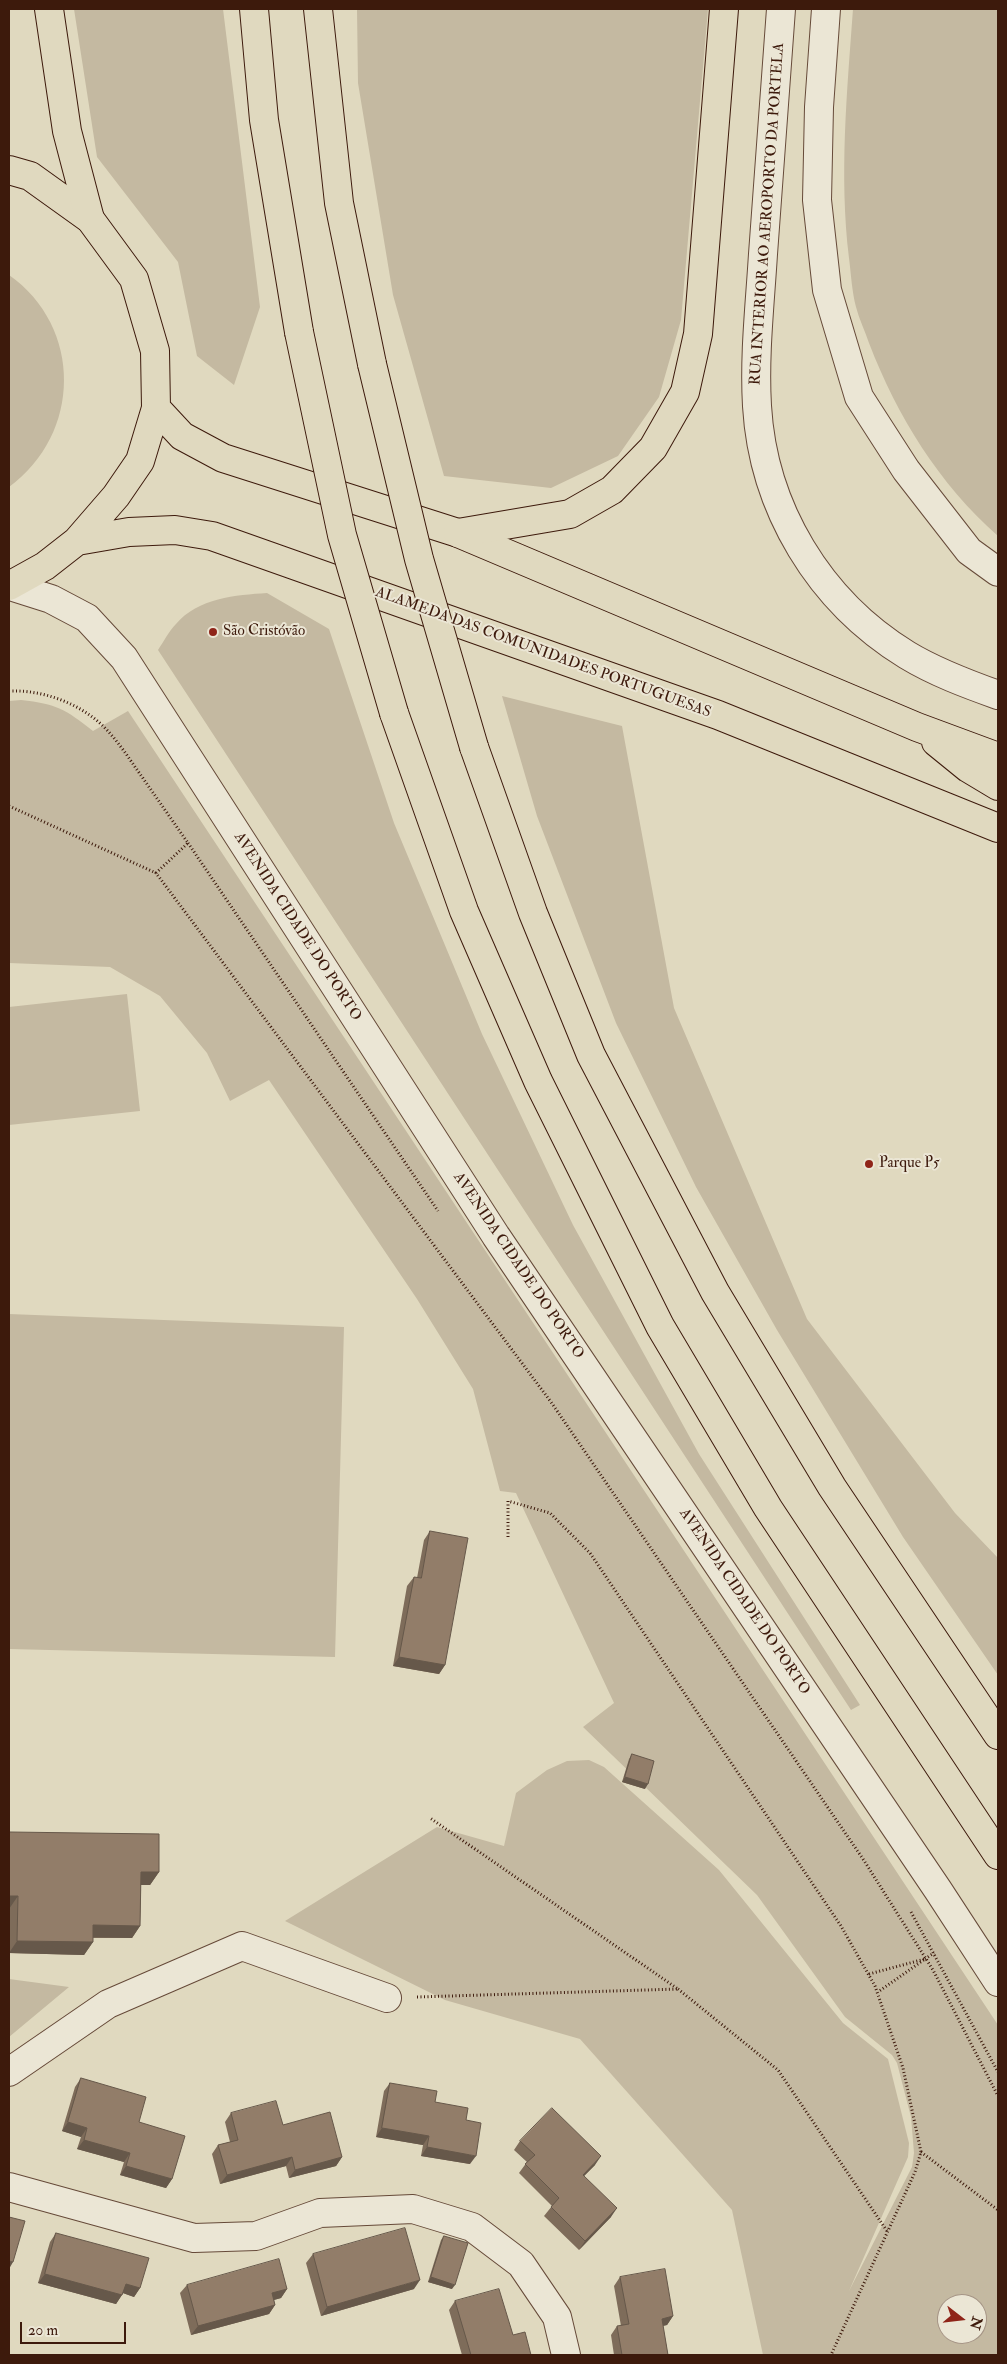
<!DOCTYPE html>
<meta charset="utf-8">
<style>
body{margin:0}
#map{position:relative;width:1007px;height:2364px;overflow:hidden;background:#e0d9bf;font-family:"IM FELL Double Pica",serif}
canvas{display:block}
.frame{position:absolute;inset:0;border:10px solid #3d1a0c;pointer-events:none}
.north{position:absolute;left:937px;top:2294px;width:50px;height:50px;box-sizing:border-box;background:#ebe6d5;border:1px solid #a59485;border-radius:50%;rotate:106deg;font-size:14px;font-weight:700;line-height:20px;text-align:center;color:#3d1a0c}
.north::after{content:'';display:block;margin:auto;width:18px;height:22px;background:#8f2418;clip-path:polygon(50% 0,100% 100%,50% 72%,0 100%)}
.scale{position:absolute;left:20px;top:2322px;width:106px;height:22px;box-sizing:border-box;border:2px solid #3d1a0c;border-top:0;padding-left:6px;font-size:15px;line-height:18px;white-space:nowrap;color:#3d1a0c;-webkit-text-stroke:4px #ebe6d5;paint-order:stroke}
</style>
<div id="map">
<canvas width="1007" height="2364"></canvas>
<div class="frame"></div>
<div class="north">N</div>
<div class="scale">20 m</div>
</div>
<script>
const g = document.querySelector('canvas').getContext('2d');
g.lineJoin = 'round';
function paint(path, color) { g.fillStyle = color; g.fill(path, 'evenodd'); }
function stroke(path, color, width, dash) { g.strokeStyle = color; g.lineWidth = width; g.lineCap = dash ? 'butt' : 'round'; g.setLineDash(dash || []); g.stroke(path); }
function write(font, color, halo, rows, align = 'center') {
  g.font = font + ' "IM FELL Double Pica",serif'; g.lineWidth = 4; g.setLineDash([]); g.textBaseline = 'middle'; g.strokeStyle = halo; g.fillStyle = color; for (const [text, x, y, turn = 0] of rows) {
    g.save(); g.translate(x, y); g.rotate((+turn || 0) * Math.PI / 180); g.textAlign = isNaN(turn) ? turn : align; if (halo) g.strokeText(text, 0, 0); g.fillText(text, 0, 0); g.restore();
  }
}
paint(new Path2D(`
 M 74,9 L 223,9 L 260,307 L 234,385 L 197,356 L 178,262 L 97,157 Z
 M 357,9 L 708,9 L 681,320 L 659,397 L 618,456 L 551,488 L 444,476 L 393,295 L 358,83 Z
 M 853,9 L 998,9 L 998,536 C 939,484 897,416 869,343 C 865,331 859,319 856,307 C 852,292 851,274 849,258 C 839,175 847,92 853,9 Z
 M 9,275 C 83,327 82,434 9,487 Z
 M 267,593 L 329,629 L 394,823 L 482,1034 L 573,1225 L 699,1454 L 860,1705 L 851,1710 L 158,650 C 164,641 169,631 176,624 C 198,598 236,595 267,593 Z
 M 502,696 L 622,726 L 674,1008 L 807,1319 L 955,1513 L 998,1558 L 998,1675 L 903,1537 L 777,1330 L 696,1187 L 616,1023 L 537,816 Z
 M 21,700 C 57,704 65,709 93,731 L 128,711 L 998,2025 L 998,2355 L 763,2355 L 732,2210 L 580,2039 L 445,2000 L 285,1921 L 437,1827 L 504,1846 L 516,1793 L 547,1770 L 567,1761 L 589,1760 L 604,1767 L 719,1870 L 843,2023 L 888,2059 L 909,2143 L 908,2157 L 849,2291 L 912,2167 L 914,2153 L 911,2117 L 897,2063 L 892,2055 L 845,2017 L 757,1895 L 583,1727 L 614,1703 L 516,1493 L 500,1491 L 473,1389 L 417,1299 L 269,1080 L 230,1101 L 207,1053 L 160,996 L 110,967 L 9,963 L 9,701 ZM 947,2304 L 977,2304 L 977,2334 L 947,2334 Z
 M 127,994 L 140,1111 L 9,1125 L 9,1007 Z
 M 9,1314 L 344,1327 L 335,1657 L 9,1649 Z
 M 9,1979 L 69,1987 L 9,2037 Z`), '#c4b9a1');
const minor = new Path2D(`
 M 781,9 C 775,90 769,172 763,254 C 760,304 754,355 757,406 C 763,508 819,601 907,655 C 935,672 967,684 998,695
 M 826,9 L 819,107 L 817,200 L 827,290 L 859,397 L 906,470 L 969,551 L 998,572
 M 10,586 L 51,599 L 87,618 L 124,658 L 496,1236 L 938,1890 L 998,1982
 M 9,2072 L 108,2004 L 242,1946 L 387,1998
 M 9,2187 L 194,2238 L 256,2236 L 320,2213 L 413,2209 L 472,2227 L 521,2264 L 557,2317 L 566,2355`);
const major = new Path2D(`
 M 9,170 L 30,176 L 90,219 L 134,279 L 155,351 L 156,408 L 140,461 L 116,496 L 77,541 L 45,566 L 9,586
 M 156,408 L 182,436 L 223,458 L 458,533 L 917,727 L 998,757
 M 77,541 L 129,532 L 175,530 L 212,536 L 718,715 L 998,828
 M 936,742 L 968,768 L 998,786`);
const highway = new Path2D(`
 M 49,9 L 67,131 L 90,219
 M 254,9 L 264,120 L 299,332
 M 318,9 L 339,203 L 372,364
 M 458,533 L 570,514 L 612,490 L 653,448 L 685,392 L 698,334 L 724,9
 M 394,713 L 464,911 L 538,1081 L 660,1326 L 768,1508 L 998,1855
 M 474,747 L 533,913 L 591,1055 L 715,1292 L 832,1487 L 998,1735`);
stroke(minor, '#664a39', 30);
stroke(major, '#3d1a0c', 30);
stroke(highway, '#3d1a0c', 30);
stroke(new Path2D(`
 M 9,691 C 38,690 67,699 91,716 C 111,730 126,754 140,774 C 156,797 172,820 188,843 L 156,873 L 551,1402 L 863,1859 L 933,1970 L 998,2096
 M 9,806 L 156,873
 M 188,843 L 438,1211
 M 508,1537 L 508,1501 L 550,1513 L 590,1553 L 841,1926 L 875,1986 L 903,2068 L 921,2152 L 915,2172 L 831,2355
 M 911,1912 L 998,2072
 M 925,1959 L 934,1953
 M 869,1974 L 925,1959 L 878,1992
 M 678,1989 L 778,2070 L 887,2231
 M 417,1997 L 678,1989 L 430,1818
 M 921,2152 L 998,2210`), '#3d1a0c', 3, [1, 2.5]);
stroke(minor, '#ebe6d5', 28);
stroke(major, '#e0d9bf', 28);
stroke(highway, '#e0d9bf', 28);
const highwayBridge = new Path2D(`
 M 299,332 L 342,535 L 394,713
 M 372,364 L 419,559 L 474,747`);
stroke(highwayBridge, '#3d1a0c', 30, []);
stroke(highwayBridge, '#e0d9bf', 28);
paint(new Path2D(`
 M 430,1531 L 445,1665 L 439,1674 L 393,1666 L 407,1586 L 414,1577 L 417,1578 L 424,1540 Z
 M 632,1754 L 645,1789 L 622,1782 L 629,1759 Z
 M 9,1832 L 159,1872 L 150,1885 L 141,1885 L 140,1926 L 132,1938 L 93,1938 L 93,1942 L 84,1955 L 9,1953 Z
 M 81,2078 L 139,2122 L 172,2179 L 166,2188 L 120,2175 L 124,2162 L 77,2149 L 81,2137 L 62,2131 L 75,2087 Z
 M 390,2083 L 435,2102 L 466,2120 L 470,2164 L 421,2156 L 423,2145 L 376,2137 L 384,2091 Z
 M 231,2113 L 283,2125 L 342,2157 L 336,2166 L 289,2178 L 286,2166 L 220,2184 L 212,2154 L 218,2145 L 230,2142 L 225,2122 Z
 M 520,2141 L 595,2165 L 584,2176 L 611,2217 L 579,2250 L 544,2216 L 552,2206 L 519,2173 L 527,2162 L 514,2150 Z
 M 56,2233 L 140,2288 L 134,2297 L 123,2293 L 116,2304 L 38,2283 L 50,2242 Z
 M 444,2236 L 452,2289 L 428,2282 L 441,2240 Z
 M 313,2254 L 414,2289 L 321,2316 L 306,2263 Z
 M 620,2277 L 673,2316 L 667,2325 L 663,2326 L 668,2355 L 614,2355 L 611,2335 L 617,2326 L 621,2326 L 614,2286 Z
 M 187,2285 L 287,2289 L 281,2298 L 274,2300 L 275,2305 L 269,2314 L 191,2335 L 180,2293 Z
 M 455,2301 L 513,2335 L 531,2355 L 462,2355 L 449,2310 Z`), '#7e6c5a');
paint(new Path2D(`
 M 399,1657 L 445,1665 L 439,1674 L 393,1666 Z
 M 625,1777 L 648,1784 L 645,1789 L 622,1782 Z
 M 141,1872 L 159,1872 L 150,1885 L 132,1885 Z
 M 9,1896 L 18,1896 L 9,1909 Z
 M 93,1925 L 140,1926 L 132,1938 L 84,1937 Z
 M 17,1941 L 93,1942 L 84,1955 L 9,1953 Z
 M 68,2122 L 87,2128 L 81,2137 L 62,2131 Z
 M 382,2128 L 429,2136 L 423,2145 L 376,2137 Z
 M 84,2140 L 130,2153 L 124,2162 L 77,2149 Z
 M 427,2147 L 476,2156 L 470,2164 L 421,2156 Z
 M 601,2156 L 595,2165 L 577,2183 L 583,2175 Z
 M 292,2157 L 286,2166 L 220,2184 L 227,2175 Z
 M 342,2157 L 336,2166 L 289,2178 L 295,2170 Z
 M 126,2166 L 172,2179 L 166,2188 L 120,2175 Z
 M 617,2208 L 611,2217 L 579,2250 L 585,2241 Z
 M 9,2261 L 13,2262 L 9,2269 Z
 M 45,2274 L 122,2295 L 116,2304 L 38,2283 Z
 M 431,2277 L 455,2285 L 452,2289 L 428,2282 Z
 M 420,2280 L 414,2289 L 321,2316 L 327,2307 Z
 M 126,2284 L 140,2288 L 134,2297 L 120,2292 Z
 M 287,2289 L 281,2298 L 266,2302 L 272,2293 Z
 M 275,2305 L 269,2314 L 191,2335 L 198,2326 Z
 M 673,2316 L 667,2325 L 656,2327 L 662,2319 Z`), '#66584a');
const building = new Path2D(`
 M 430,1531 L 468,1538 L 445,1665 L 399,1657 L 414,1577 L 421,1578 Z
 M 632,1754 L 654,1761 L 648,1784 L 625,1777 Z
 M 9,1832 L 159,1834 L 159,1872 L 141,1872 L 140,1926 L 93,1925 L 93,1942 L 17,1941 L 18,1896 L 9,1896 Z
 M 81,2078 L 146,2097 L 139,2122 L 185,2136 L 172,2179 L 126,2166 L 130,2153 L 84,2140 L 87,2128 L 68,2122 Z
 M 390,2083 L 437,2091 L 435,2102 L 468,2108 L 466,2120 L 481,2123 L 476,2156 L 427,2147 L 429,2136 L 382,2128 Z
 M 276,2101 L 283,2125 L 330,2112 L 342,2157 L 295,2170 L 292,2157 L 227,2175 L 218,2145 L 238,2140 L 231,2113 Z
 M 552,2108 L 601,2156 L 583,2175 L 617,2208 L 585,2241 L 551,2207 L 559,2198 L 525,2164 L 535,2155 L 520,2141 Z
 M 9,2217 L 25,2221 L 13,2262 L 9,2261 Z
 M 405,2228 L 420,2280 L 327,2307 L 313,2254 Z
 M 56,2233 L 149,2258 L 140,2288 L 126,2284 L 122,2295 L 45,2274 Z
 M 444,2236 L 468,2243 L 455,2285 L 431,2277 Z
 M 279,2259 L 287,2289 L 272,2293 L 275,2305 L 198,2326 L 187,2285 Z
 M 665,2269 L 673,2316 L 662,2319 L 668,2355 L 622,2355 L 617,2326 L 629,2324 L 620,2277 Z
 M 499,2289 L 513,2335 L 525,2332 L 531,2355 L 471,2355 L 455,2301 Z`);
paint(building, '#927d69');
stroke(building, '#66584a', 1);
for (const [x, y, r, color] of [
 [213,632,5,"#8f2418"],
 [869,1164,5,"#8f2418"]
]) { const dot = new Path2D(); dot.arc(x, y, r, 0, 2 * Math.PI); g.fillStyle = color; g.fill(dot); stroke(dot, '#ebe6d5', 2); }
write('15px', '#3d1a0c', '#ebe6d5', [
 ["RUA INTERIOR AO AEROPORTO DA PORTELA",768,214,-86],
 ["ALAMEDA DAS COMUNIDADES PORTUGUESAS",543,653,20],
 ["AVENIDA CIDADE DO PORTO",297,927,57],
 ["AVENIDA CIDADE DO PORTO",518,1266,56],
 ["AVENIDA CIDADE DO PORTO",744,1602,56]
]);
write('15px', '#3d1a0c', '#ebe6d5', [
 ["São Cristóvão",223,632],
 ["Parque P5",879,1164]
], 'left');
</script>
